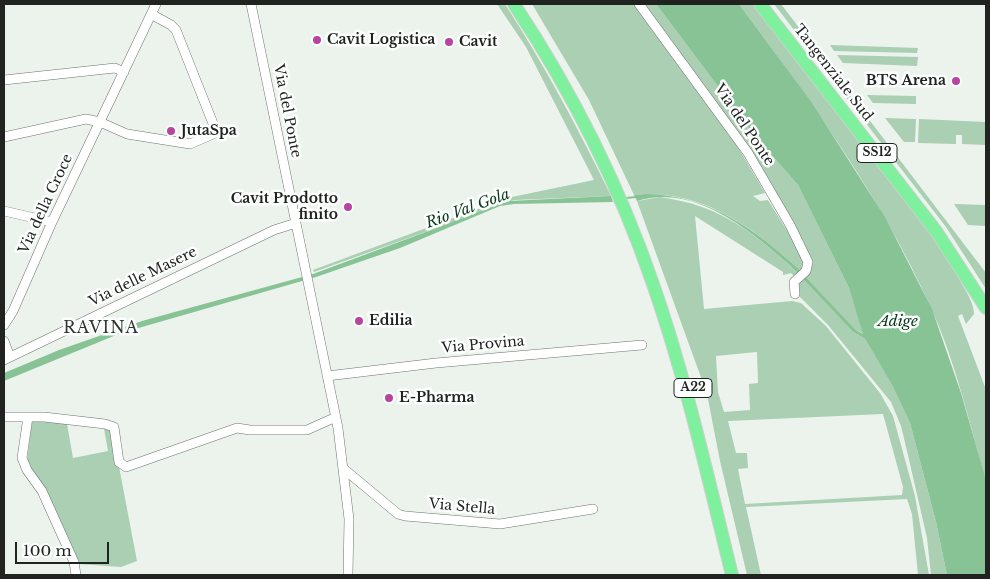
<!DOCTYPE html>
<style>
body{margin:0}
#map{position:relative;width:990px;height:579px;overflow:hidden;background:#ecf3ed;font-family:"Libre Baskerville",serif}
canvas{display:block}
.frame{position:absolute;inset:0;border:5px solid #212321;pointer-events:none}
.scale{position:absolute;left:15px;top:542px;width:94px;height:22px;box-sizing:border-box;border:2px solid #212321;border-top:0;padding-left:6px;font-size:15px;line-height:18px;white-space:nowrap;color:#212321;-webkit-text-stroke:4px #fdfffe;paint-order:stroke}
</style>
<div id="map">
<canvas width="990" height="579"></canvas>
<div class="frame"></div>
<div class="scale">100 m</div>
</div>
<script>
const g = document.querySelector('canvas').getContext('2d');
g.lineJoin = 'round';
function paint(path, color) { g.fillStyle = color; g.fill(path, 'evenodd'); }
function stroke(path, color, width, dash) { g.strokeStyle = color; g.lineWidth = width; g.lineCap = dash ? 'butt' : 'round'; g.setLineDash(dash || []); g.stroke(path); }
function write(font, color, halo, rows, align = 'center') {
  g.font = font + ' "Libre Baskerville",serif'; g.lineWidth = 5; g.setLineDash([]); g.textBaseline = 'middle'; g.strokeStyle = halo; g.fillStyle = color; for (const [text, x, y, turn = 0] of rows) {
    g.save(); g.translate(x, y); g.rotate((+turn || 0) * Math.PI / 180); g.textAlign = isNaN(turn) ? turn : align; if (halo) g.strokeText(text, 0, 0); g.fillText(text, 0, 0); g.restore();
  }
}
paint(new Path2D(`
 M 497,4 L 505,4 C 545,66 579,130 611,196 L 514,200 L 314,272 L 313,270 L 507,198 L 594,180 L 526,47 Z
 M 532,4 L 638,4 L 725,125 L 765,193 L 753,196 L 760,201 L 768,200 L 801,253 L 804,268 L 801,271 C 754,228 702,188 634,195 L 589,100 Z
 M 643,4 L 656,4 L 755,136 L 798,185 L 849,288 L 864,334 L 856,330 L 805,276 L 808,273 L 779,202 Z
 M 739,4 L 756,4 L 944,249 C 950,269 975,298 974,314 L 966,324 L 962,314 L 958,316 L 985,387 L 986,387 L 986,481 C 970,425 955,360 931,308 C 882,198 810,100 739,4 Z
 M 774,4 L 781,4 L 986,273 L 986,289 L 946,227 Z
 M 830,45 L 918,48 L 917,53 L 834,51 Z
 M 837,55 L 918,57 L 917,66 L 843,63 Z
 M 867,95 L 916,96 L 916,104 L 873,103 Z
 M 885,118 L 916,119 L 915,142 L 904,142 Z
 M 919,119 L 986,122 L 986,145 L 962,144 L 962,135 L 956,135 L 956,144 L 918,143 Z
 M 660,197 C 723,206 752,232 798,273 L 794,276 L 791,273 L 783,275 L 783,272 L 695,216 L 704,309 L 792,301 L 801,303 L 826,326 L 880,393 L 893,416 L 915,496 L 929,575 L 918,575 L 912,514 L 907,499 L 746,507 L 761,575 L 747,575 L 720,461 L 707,394 L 637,201 ZM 757,352 L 758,383 L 749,384 L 750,410 L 724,412 L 718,392 L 716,356 ZM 883,414 L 903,487 L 902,495 L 745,504 L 738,469 L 748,468 L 747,453 L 736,453 L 728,421 Z
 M 954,204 L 986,205 L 986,226 L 968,225 Z
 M 802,278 L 852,331 L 865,339 L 892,385 L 910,423 L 936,522 L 947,575 L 931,575 L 927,538 L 907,451 L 901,426 L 891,402 L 828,325 L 798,295 L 796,282 Z
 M 32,420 L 67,424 L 73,458 L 108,451 L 104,429 L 112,430 L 137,561 L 121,567 L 78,564 L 27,463 Z`), '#aacfb2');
paint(new Path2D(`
 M 656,4 L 739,4 L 812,103 L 885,217 L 932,309 L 961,393 L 986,480 L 986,575 L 947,575 L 936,522 L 910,423 L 892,385 L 865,339 L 852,331 L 802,278 L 805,276 L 856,330 L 863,334 L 849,288 L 798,185 L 755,136 Z
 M 646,194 C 710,195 756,230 801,271 L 798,273 C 757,236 698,182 637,201 L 634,195 Z
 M 611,196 L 613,202 L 514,204 L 500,206 L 400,248 L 316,277 L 121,333 L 4,381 L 4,373 L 59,350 L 142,321 L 313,274 L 509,201 Z`), '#88c395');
stroke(new Path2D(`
 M 626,198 L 636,197`), '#88c395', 2);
const minor = new Path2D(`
 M 251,4 L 338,428 L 349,519 L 348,575
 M 639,4 L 748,153 L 790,225 L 808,262 L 806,271 L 794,282 L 795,294
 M 4,80 L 115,68 L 124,72
 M 4,137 L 86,119 L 100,122 L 127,134 L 190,144 L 213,134 L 214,126 L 176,30 L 171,25 L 151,14
 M 4,211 L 52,222
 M 4,325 L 13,311 L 52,222 L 156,4
 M 4,341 L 10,357
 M 4,360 L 274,230 L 296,223
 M 327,376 L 436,363 L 642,345
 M 4,417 L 44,417 L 105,424 L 114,427 L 119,462 L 126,467 L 237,428 L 250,430 L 307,430 L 336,417
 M 28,417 L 22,458 L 27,470 L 42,491 L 74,562 L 76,575
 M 344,469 L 398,514 L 405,516 L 500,524 L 593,509`);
const highway = new Path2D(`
 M 514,4 C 571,90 619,185 653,284 C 686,379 708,478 732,575
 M 760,4 L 936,231 L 986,308`);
stroke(minor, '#6d736e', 10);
stroke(highway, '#cecfce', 14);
stroke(minor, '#fff', 9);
stroke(highway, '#7ef09e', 12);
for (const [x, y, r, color] of [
 [317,40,5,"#b745a0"],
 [449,42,5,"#b745a0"],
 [956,81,5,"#b745a0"],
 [171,131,5,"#b745a0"],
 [348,207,5,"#b745a0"],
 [359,321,5,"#b745a0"],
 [389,398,5,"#b745a0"]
]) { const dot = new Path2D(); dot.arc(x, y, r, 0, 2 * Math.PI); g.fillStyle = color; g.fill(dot); stroke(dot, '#fdfffe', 2); }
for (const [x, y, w] of [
 [877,153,40],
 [693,388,38]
]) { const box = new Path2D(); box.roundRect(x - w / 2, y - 9.5, w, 19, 4); g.fillStyle = '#fdfffe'; g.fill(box); stroke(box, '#212321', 1); }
write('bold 12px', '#212321', null, [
 ["SS12",877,153],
 ["A22",693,388]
]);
write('bold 14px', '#212321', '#fdfffe', [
 ["Cavit Logistica",327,40],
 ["Cavit",459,42],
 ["BTS Arena",946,81,"right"],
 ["JutaSpa",181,131],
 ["Cavit Prodotto",338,199,"right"],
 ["finito",338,215,"right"],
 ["Edilia",369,321],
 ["E-Pharma",399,398]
], 'left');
write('14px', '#212321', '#fdfffe', [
 ["Tangenziale Sud",833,73,52],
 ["Via del Ponte",287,111,79],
 ["Via del Ponte",744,125,56],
 ["Via della Croce",46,204,-65],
 ["Via delle Masere",143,277,-26],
 ["Via Provina",483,345,-5],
 ["Via Stella",462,507,5]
]);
write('italic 15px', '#0b381b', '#fdfffe', [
 ["Rio Val Gola",468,209,-20],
 ["Adige",898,322]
]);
g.letterSpacing = '1px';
write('16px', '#303531', '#fdfffe', [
 ["RAVINA",101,328]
]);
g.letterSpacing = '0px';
</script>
